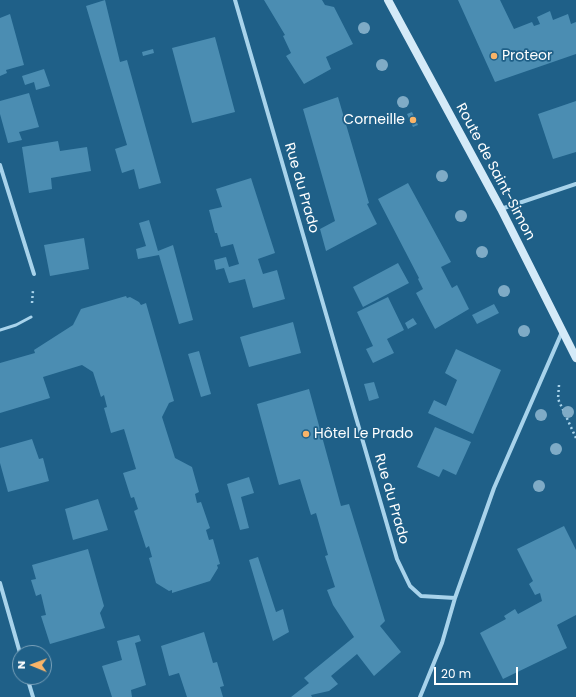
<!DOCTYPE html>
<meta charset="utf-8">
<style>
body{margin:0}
#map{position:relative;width:576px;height:697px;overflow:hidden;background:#1f6088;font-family:Poppins,sans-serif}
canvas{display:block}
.north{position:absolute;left:12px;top:645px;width:40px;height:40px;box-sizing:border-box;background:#1f6088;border:1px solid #79a0b8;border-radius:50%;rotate:271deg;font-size:11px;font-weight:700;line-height:16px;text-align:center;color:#fff}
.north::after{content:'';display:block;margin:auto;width:14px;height:18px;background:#f9b468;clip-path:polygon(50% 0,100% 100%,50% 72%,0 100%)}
.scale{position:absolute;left:434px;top:667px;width:84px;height:18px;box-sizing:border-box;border:2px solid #fff;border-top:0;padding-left:5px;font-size:12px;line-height:14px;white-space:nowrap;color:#fff;-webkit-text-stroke:3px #1f6088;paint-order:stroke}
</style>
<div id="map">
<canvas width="576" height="697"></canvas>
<div class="north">N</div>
<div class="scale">20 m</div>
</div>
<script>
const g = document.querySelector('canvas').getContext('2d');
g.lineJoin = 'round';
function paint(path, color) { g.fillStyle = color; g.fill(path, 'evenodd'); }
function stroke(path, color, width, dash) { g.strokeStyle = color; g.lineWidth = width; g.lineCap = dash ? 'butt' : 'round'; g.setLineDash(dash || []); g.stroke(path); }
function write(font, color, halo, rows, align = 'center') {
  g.font = font + ' Poppins,sans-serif'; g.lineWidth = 3.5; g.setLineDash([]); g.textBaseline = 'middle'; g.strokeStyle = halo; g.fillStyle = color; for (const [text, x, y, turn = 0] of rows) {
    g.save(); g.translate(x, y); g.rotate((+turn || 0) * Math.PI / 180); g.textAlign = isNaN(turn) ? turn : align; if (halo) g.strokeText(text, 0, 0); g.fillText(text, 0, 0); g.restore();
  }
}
paint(new Path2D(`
 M 105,0 L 120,62 L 127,60 L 161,183 L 139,189 L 134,169 L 122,173 L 115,149 L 127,145 L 86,6 Z
 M 264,0 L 322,0 L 325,5 L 334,7 L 353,44 L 326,57 L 331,69 L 304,84 L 286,56 L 291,53 L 283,36 L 285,35 Z
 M 458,0 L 500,0 L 514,29 L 532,22 L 534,26 L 540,24 L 537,17 L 550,11 L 553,20 L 568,14 L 571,24 L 576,22 L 576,54 L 495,82 Z
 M 10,14 L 24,65 L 6,70 L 7,73 L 0,76 L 0,18 Z
 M 215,37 L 235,112 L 192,123 L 172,48 Z
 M 153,49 L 154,53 L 143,56 L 142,52 Z
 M 44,69 L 50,86 L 36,90 L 34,82 L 25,85 L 22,76 Z
 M 29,93 L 39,127 L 19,132 L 22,140 L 8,143 L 0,114 L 0,101 Z
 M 338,97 L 369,203 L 367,204 L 377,224 L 326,251 L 320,229 L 335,221 L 303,109 Z
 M 576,101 L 576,152 L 553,159 L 538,114 Z
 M 412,112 L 418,125 L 413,127 L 407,114 Z
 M 58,141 L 60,151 L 87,147 L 91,171 L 51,178 L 52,189 L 29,193 L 22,147 Z
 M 251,178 L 275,253 L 258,259 L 263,274 L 277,270 L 285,299 L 253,308 L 245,279 L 229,283 L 224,268 L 216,270 L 214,260 L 226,257 L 229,267 L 239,264 L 233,244 L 221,247 L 217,233 L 215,233 L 209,210 L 222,207 L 216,189 Z
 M 408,183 L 451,262 L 441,267 L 452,288 L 457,285 L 469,309 L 435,329 L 416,293 L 423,289 L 418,279 L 419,278 L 378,199 Z
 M 149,220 L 158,251 L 173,245 L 193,320 L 179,324 L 159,255 L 138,259 L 136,249 L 146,246 L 139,223 Z
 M 84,238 L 89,269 L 50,276 L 44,245 Z
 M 398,263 L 409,283 L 363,307 L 353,287 Z
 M 126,296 L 127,298 L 130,297 L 139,302 L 141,305 L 146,303 L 174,401 L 169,403 L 162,417 L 175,458 L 192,467 L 199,492 L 195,494 L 197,503 L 201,502 L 210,528 L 206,530 L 209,540 L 213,539 L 220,564 L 217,565 L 218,568 L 210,581 L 172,593 L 172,590 L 169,591 L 156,583 L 149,558 L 152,557 L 149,546 L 146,548 L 134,511 L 138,509 L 134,497 L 131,498 L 123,473 L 136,469 L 124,429 L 111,433 L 104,408 L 107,407 L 104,395 L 101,397 L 93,372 L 82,365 L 43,377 L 50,398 L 0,413 L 0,363 L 35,353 L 34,350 L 73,325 L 81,309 Z
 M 388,297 L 404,330 L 387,339 L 394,353 L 373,363 L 366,349 L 373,346 L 357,312 Z
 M 494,304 L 499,313 L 477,324 L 472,315 Z
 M 413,318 L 417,324 L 408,329 L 405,323 Z
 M 293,322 L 301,353 L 249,367 L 240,337 Z
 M 456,349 L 501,370 L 473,434 L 428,413 L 434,400 L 446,406 L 457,380 L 445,373 Z
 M 199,351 L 211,394 L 201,397 L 188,354 Z
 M 374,382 L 379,398 L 369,401 L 364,384 Z
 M 309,389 L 341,506 L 349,504 L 385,621 L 380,626 L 401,652 L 374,676 L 357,654 L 331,676 L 338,684 L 329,691 L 311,695 L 312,697 L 291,697 L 309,683 L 304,678 L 354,637 L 333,605 L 327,590 L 335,587 L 325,556 L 328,555 L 316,513 L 311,515 L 300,479 L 279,485 L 257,404 Z
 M 435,427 L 471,442 L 456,475 L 443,469 L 439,477 L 417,467 Z
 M 32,439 L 39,459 L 43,458 L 49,481 L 8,492 L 0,463 L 0,448 Z
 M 249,477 L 254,493 L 241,497 L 249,528 L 240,530 L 227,484 Z
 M 98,499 L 108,530 L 73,540 L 65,509 Z
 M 564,526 L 576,550 L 576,615 L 557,625 L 567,648 L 503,679 L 480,633 L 506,619 L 504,616 L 515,609 L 518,614 L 542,601 L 540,593 L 535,595 L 529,584 L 533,581 L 517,549 Z
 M 88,549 L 104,606 L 100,613 L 105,628 L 50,644 L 41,616 L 46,615 L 41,594 L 36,596 L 31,580 L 36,579 L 32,565 Z
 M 258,557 L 276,612 L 283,609 L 289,632 L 273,641 L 249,560 Z
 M 204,632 L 213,663 L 217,662 L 224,686 L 220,687 L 223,697 L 187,697 L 179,673 L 169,676 L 161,646 Z
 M 139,635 L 141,641 L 135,643 L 146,685 L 131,690 L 132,697 L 112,697 L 102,666 L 122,660 L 117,641 Z`), '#4b8db2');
stroke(new Path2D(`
 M 32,303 L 33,290
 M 559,385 L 558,399 L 576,438`), '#a8d3eb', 2.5, [2, 3]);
stroke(new Path2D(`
 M 0,330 L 16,325 L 31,317`), '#a8d3eb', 3);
stroke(new Path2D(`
 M 235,0 L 397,559 L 410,586 L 421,596 L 455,598 L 494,488 L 562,332
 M 0,165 L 34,274
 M 501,209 L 576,184
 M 0,583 L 20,653
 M 27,677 L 33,697
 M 420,697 L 442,643 L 455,598`), '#a8d3eb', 4);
stroke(new Path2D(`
 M 388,0 L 501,209 L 576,358`), '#d4eaf8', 8);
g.fillStyle = '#7fabc6';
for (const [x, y] of [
 [364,28],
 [382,65],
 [403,102],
 [442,176],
 [461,216],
 [482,252],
 [504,291],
 [524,331],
 [568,412],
 [541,415],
 [556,449],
 [539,486]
]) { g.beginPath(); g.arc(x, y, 6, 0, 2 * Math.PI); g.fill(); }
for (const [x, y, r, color] of [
 [494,56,4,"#f9b468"],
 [413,120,4,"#f9b468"],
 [306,434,4,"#f9b468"]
]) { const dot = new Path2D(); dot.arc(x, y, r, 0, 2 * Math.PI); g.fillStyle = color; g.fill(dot); stroke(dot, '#1f6088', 1.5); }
write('14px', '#fff', '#1f6088', [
 ["Proteor",502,56],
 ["Corneille",405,120,"right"],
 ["Hôtel Le Prado",314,434]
], 'left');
write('14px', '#fff', '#1f6088', [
 ["Route de Saint-Simon",495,172,62],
 ["Rue du Prado",301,188,74],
 ["Rue du Prado",391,499,74]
]);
</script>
